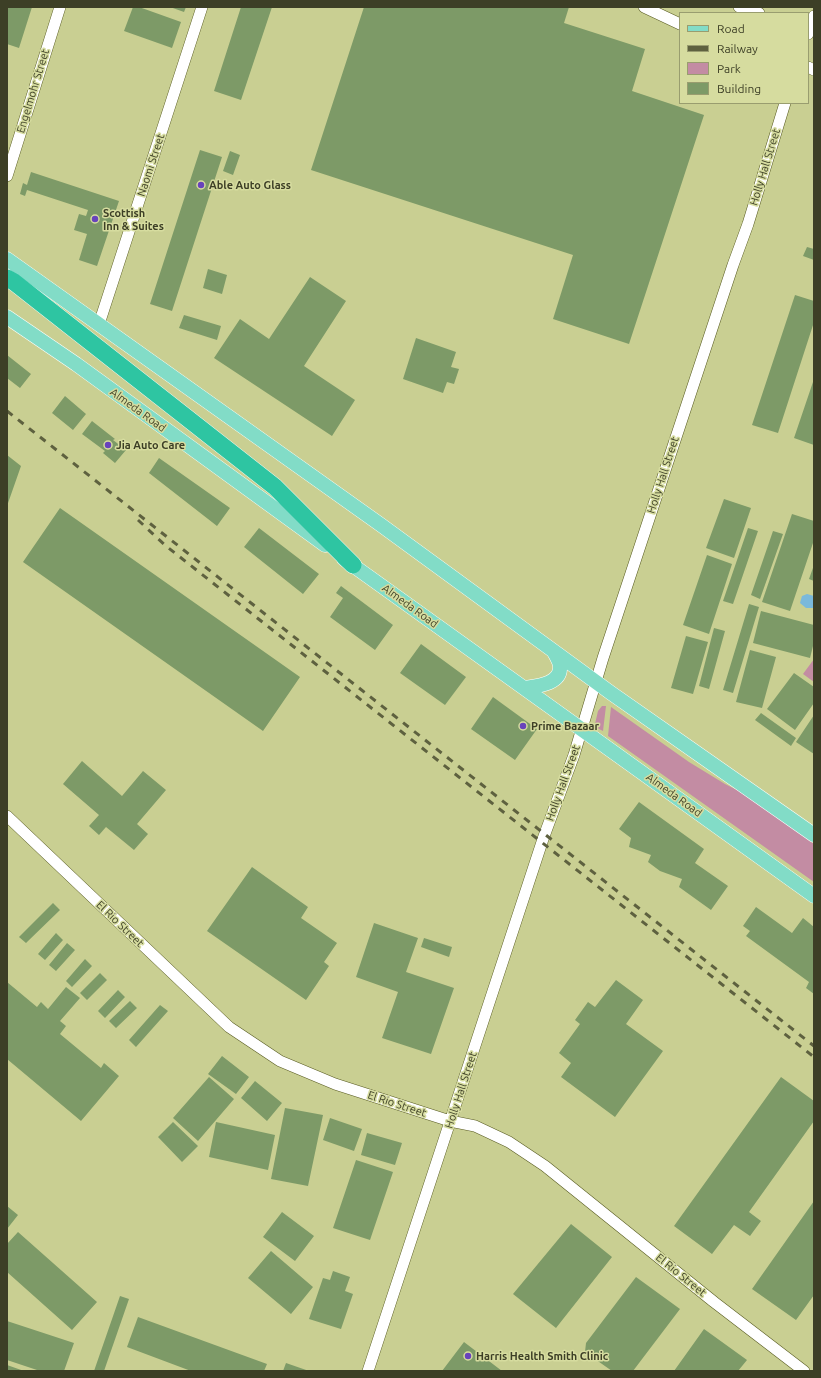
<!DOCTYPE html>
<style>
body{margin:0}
#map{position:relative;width:821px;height:1378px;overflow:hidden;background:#c9cf92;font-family:Ubuntu,sans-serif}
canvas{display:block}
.frame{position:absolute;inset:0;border:8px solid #3d3f26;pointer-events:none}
.legend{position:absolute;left:679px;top:12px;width:130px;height:92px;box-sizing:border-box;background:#d6dc9f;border:1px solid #999d6f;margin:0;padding:5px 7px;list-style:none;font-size:12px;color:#3d3f26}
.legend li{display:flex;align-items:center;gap:8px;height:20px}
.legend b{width:20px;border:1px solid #999d6f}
</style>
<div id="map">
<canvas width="821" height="1378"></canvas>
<div class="frame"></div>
<ul class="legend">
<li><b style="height:5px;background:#82dcc7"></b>Road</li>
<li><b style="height:5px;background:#5e613f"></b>Railway</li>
<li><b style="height:11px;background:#c38ca3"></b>Park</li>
<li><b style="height:11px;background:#7d9a67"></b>Building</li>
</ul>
</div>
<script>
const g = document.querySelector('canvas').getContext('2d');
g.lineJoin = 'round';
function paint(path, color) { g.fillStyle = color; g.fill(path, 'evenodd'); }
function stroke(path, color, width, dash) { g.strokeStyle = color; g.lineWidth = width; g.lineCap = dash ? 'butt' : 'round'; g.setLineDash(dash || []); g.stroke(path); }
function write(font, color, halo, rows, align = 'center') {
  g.font = font + ' Ubuntu,sans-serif'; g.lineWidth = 3; g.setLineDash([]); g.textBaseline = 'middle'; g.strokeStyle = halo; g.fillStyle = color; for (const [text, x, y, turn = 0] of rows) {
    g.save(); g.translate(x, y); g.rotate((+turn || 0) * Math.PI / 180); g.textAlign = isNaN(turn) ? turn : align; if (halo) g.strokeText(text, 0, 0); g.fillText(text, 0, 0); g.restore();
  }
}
paint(new Path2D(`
 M 814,659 L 814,682 L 803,674 Z
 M 602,706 L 606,706 L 603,731 L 597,728 L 595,724 L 598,711 Z
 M 611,707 L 689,762 L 725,784 L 745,794 L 814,844 L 814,882 L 608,736 Z`), '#c38ca3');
paint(new Path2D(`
 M 807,594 L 814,596 L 814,608 L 806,608 L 800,603 L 802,596 Z`), '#7ab9db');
paint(new Path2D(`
 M 7,7 L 32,7 L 19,48 L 7,44 Z
 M 133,7 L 139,7 L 181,22 L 172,48 L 124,31 Z
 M 170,7 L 186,7 L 184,12 Z
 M 241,7 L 272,7 L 241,100 L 214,91 Z
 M 364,7 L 569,7 L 564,23 L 645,49 L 632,91 L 704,115 L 629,344 L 553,319 L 573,255 L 311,170 Z
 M 200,150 L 222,157 L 172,311 L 150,304 Z
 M 230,151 L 240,155 L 233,175 L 223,171 Z
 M 31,172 L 119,201 L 97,266 L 79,260 L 87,234 L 74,230 L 79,214 L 86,216 L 88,210 L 27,190 L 25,196 L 20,194 L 23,183 L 27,185 Z
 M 807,247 L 814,249 L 814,260 L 803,256 Z
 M 208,269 L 227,275 L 222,294 L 203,288 Z
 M 310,277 L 346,301 L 304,366 L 355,400 L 332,436 L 214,358 L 240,319 L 269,339 Z
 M 795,295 L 814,301 L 814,322 L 778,433 L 752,425 Z
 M 184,315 L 221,326 L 217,340 L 179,328 Z
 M 416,338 L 456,352 L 451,367 L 459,369 L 454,384 L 447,382 L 443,393 L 403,379 Z
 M 7,355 L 31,374 L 20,388 L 7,378 Z
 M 814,379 L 814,445 L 794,438 Z
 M 65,396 L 86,414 L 73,430 L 52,413 Z
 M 92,421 L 115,439 L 113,440 L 126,450 L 115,463 L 103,453 L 105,451 L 82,434 Z
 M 7,455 L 21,466 L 7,506 Z
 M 159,458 L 230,508 L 217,526 L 149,473 Z
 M 724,499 L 751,508 L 734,558 L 706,548 Z
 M 60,508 L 300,677 L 263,731 L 23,562 Z
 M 792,514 L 814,521 L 814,540 L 790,611 L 762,602 Z
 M 259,528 L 319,574 L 303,594 L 244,547 Z
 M 748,528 L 758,531 L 733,604 L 723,601 Z
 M 773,531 L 783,534 L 760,599 L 751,595 Z
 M 707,555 L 732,564 L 709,634 L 683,625 Z
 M 814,565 L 814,581 L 809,579 Z
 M 341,586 L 393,625 L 375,650 L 330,617 L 343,598 L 336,593 Z
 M 749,604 L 759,607 L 733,693 L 723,690 Z
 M 761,611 L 814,625 L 814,642 L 810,658 L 753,643 Z
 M 714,628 L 725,631 L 709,689 L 699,686 Z
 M 686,636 L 708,642 L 693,694 L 671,688 Z
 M 421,644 L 466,677 L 445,705 L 400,673 Z
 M 750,650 L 776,657 L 762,708 L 736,702 Z
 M 794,673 L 814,687 L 814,703 L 795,730 L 767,709 Z
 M 493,697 L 537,729 L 515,760 L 471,729 Z
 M 761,713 L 796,738 L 791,746 L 755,720 Z
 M 814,715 L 814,754 L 796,742 Z
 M 82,761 L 122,796 L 143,771 L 166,790 L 137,824 L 148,834 L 134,850 L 106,827 L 99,835 L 89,826 L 99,815 L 63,784 Z
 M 639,802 L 704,849 L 695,863 L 728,886 L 711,910 L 679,887 L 682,879 L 660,871 L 648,862 L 651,855 L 629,847 L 631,838 L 619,829 Z
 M 252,867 L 308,907 L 301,918 L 337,943 L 324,962 L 329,966 L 306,1000 L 207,931 Z
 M 53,903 L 60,910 L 26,943 L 19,937 Z
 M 756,907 L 792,933 L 803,918 L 814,927 L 814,994 L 806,988 L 809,982 L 746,936 L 750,931 L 743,926 Z
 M 374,923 L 418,938 L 406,972 L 454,988 L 431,1054 L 382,1038 L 398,992 L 356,977 Z
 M 56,933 L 63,940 L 45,960 L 38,954 Z
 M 424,938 L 452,947 L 449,957 L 421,947 Z
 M 67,943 L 75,950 L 56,971 L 49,965 Z
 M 85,959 L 92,966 L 72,987 L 66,981 Z
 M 100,973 L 107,980 L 87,1000 L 80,993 Z
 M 616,980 L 643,1000 L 626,1024 L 663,1051 L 615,1117 L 561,1077 L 571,1063 L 559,1053 L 580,1024 L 575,1020 L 588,1002 L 595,1007 Z
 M 7,982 L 37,1007 L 41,1002 L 48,1009 L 66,987 L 80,998 L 60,1021 L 66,1026 L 60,1034 L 101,1068 L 104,1063 L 119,1076 L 81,1121 L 7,1059 Z
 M 118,990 L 125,997 L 105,1018 L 98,1011 Z
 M 130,1001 L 137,1008 L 116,1028 L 109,1021 Z
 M 160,1005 L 168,1011 L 136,1047 L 129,1040 Z
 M 222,1056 L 249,1077 L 236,1094 L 208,1074 Z
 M 209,1077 L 234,1099 L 198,1141 L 173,1118 Z
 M 781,1077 L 814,1101 L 814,1121 L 749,1212 L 761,1221 L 750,1236 L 734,1225 L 712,1254 L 674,1226 Z
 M 255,1081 L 282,1103 L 267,1121 L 241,1098 Z
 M 285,1108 L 323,1115 L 308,1186 L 271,1179 Z
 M 330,1118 L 362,1129 L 354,1151 L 323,1140 Z
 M 173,1122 L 198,1146 L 182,1162 L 158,1137 Z
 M 216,1122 L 275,1135 L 268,1170 L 209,1157 Z
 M 367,1133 L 402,1143 L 395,1165 L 361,1155 Z
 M 356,1160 L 393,1172 L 370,1240 L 333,1228 Z
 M 814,1201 L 814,1295 L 796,1320 L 752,1289 Z
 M 7,1206 L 18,1215 L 7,1229 Z
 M 282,1212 L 314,1236 L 295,1261 L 263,1237 Z
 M 571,1224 L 612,1257 L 556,1328 L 513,1294 Z
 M 18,1232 L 97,1302 L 72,1330 L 7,1272 L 7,1244 Z
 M 271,1251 L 313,1287 L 291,1314 L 248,1278 Z
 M 333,1271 L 350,1277 L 345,1291 L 353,1294 L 341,1329 L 309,1319 L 323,1278 L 330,1280 Z
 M 636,1277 L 680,1309 L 633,1371 L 612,1371 L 585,1352 L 586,1343 Z
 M 120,1296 L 129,1299 L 104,1371 L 94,1371 Z
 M 138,1317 L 267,1364 L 264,1371 L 191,1371 L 127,1347 Z
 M 7,1321 L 74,1343 L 64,1371 L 40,1371 L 7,1360 Z
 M 704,1329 L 747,1360 L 738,1371 L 674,1371 Z
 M 464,1342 L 502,1371 L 442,1371 Z
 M 286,1363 L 309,1371 L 283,1371 Z
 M 7,1365 L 24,1371 L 7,1371 Z`), '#7d9a67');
const minor = new Path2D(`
 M 644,7 L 680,24
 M 739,7 L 759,13
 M 808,34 L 814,16
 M 808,67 L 814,70
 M 7,176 L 60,7
 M 99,324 L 202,7
 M 7,816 L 229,1027 L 280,1061 L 335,1084 L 450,1121 L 475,1126 L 509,1142 L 545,1166 L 714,1302 L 804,1371
 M 368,1371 L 543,839 L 574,755 L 603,658 L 733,265 L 748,224 L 785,103`);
const major = new Path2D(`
 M 7,259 L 381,525 L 611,693 L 814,835
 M 7,317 L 76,364 L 325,545
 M 344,559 L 814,896
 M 525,688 C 537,686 561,684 560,667 C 560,662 556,656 554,652`);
const highway = new Path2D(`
 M 7,278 L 14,282 L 275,487 L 353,565`);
stroke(minor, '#585b21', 12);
stroke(major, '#fff', 15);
stroke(highway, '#fff', 18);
stroke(minor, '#fff', 11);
stroke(major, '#82dcc7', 14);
stroke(highway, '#2ec5a2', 17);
stroke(new Path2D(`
 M 7,411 L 814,1046
 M 138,520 L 166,546 L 814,1057`), '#5e613f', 3, [7, 7]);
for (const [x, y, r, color] of [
 [201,185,4,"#6843bc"],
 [95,219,4,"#6843bc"],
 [108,445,4,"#6843bc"],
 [523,726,4,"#6843bc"],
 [468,1356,4,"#6843bc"]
]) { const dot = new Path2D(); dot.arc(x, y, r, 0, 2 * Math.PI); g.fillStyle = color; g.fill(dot); stroke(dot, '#d6dc9f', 1.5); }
write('11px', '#3d3f26', '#d6dc9f', [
 ["Engelmohr Street",33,91,-73],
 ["Naomi Street",151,165,-72],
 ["Holly Hall Street",765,167,-73],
 ["Almeda Road",138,410,36],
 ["Holly Hall Street",663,475,-72],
 ["Almeda Road",410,606,36],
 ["Holly Hall Street",563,783,-70],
 ["Almeda Road",674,795,36],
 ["El Rio Street",120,924,44],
 ["Holly Hall Street",461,1090,-72],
 ["El Rio Street",397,1104,18],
 ["El Rio Street",681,1275,39]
]);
write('bold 11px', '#3d3f26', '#d6dc9f', [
 ["Able Auto Glass",209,185],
 ["Scottish",103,213],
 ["Inn & Suites",103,226],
 ["Jia Auto Care",116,445],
 ["Prime Bazaar",531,726],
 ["Harris Health Smith Clinic",476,1356]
], 'left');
</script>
